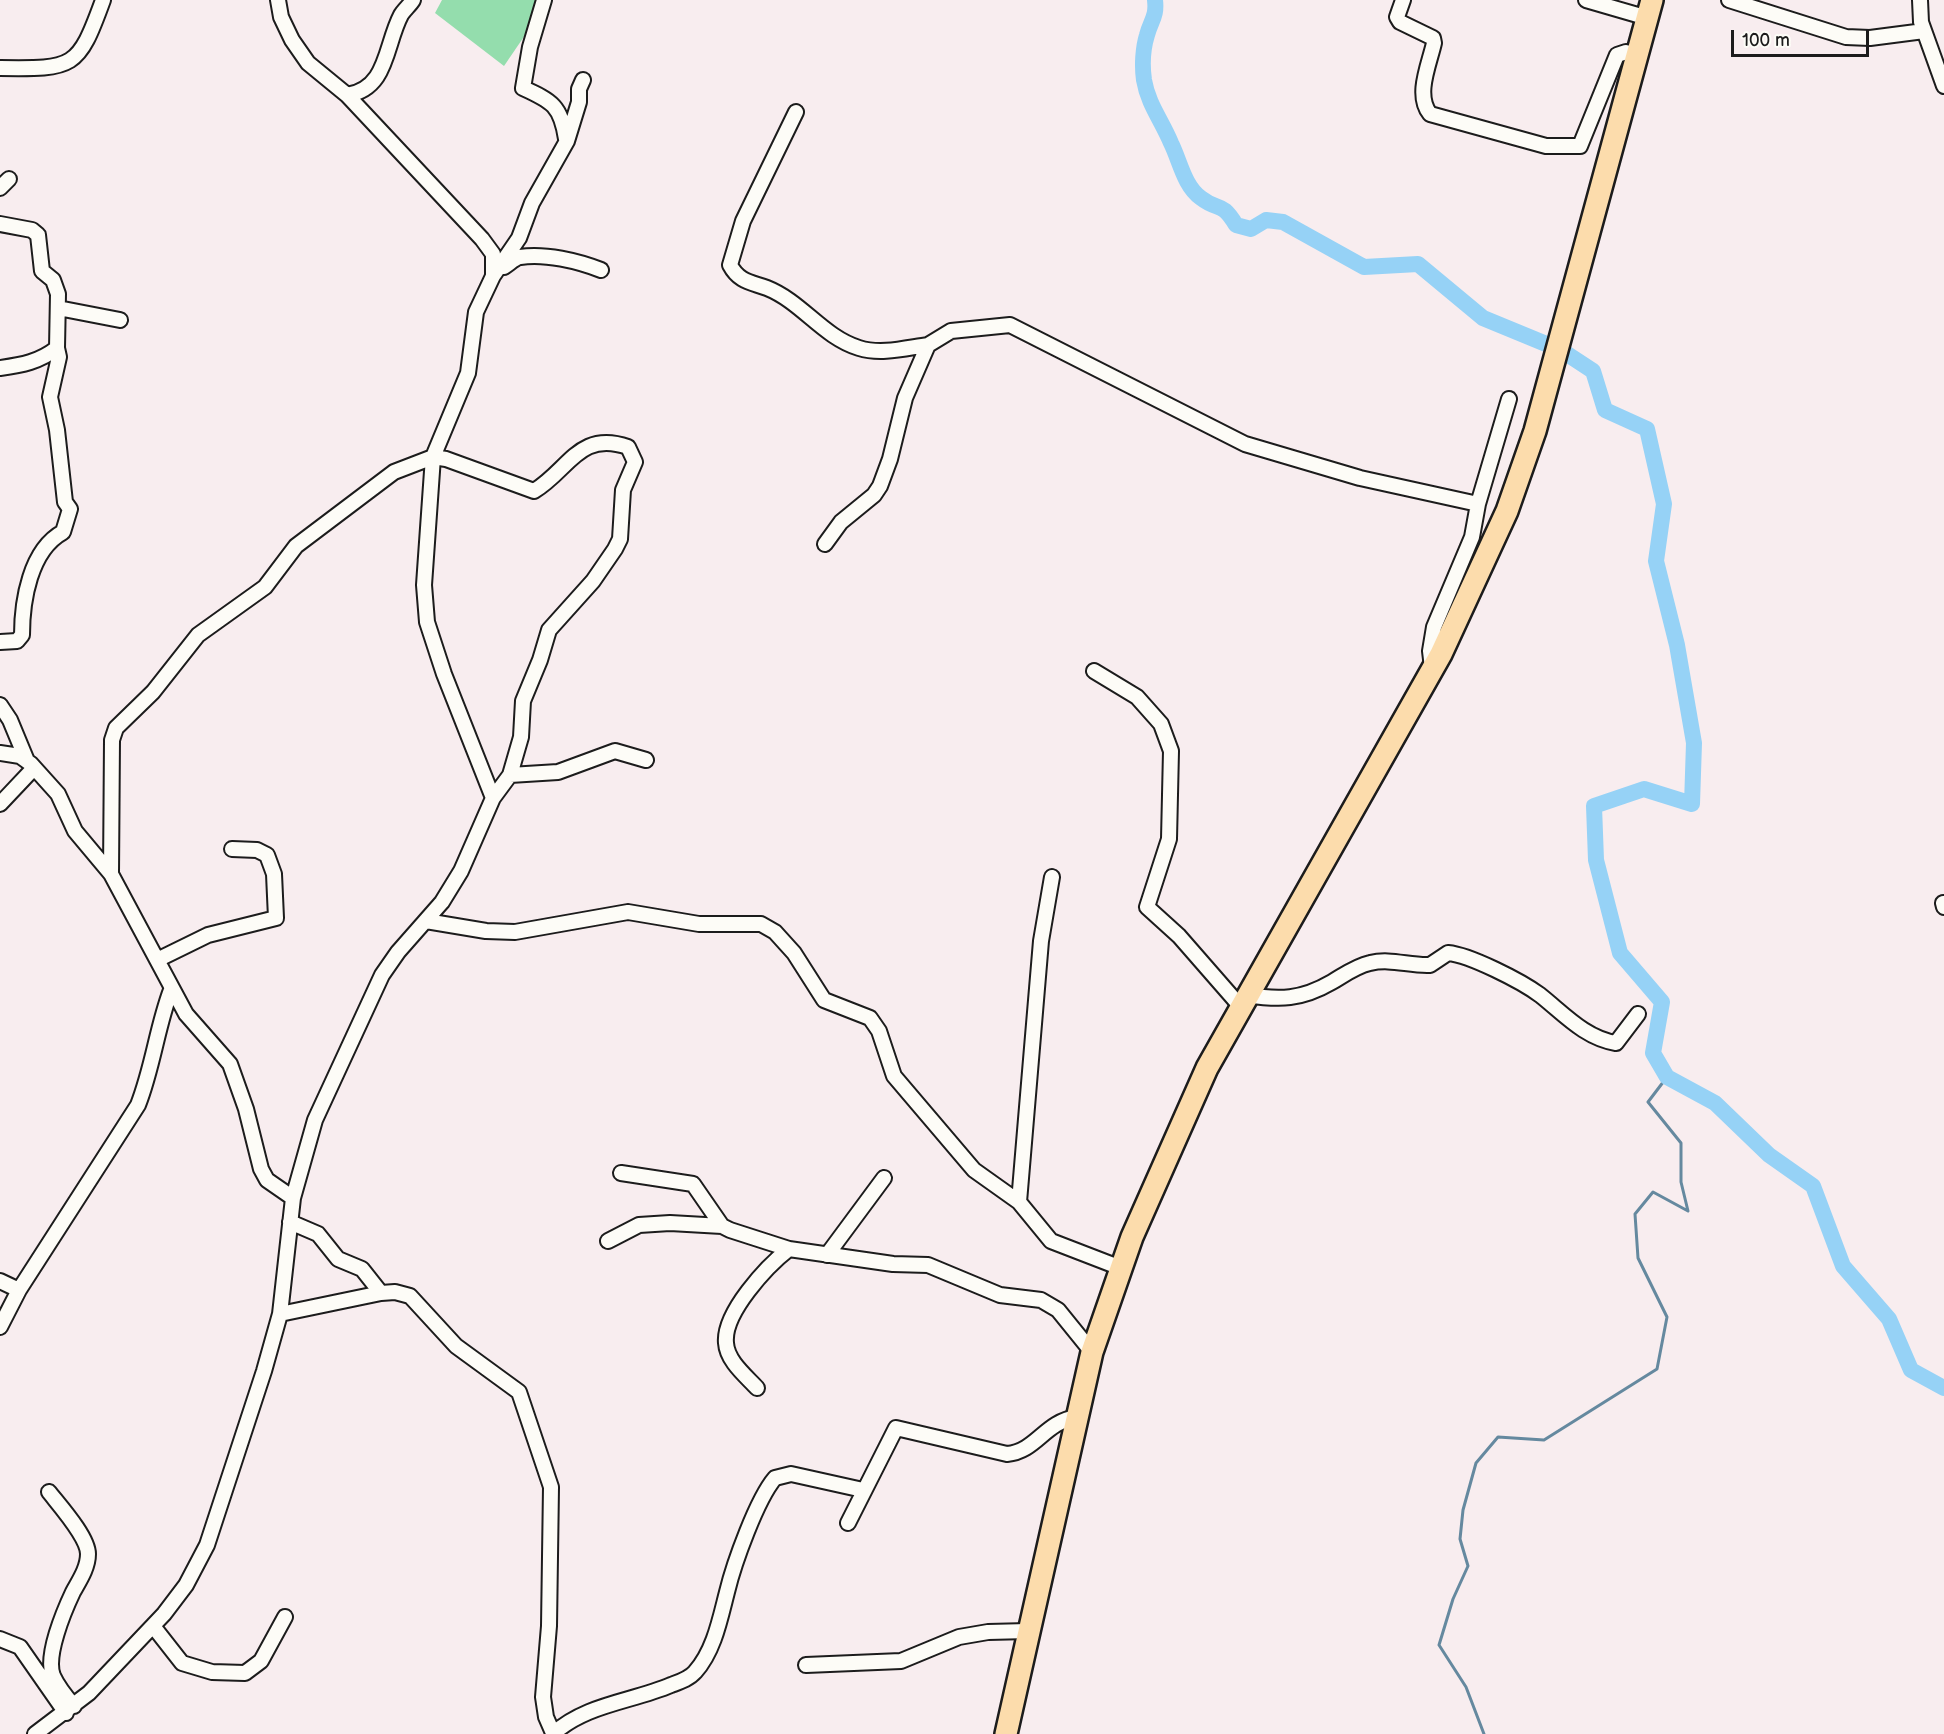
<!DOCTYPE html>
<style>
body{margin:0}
#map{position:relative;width:1944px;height:1734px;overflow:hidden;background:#f8edef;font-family:"Balsamiq Sans",sans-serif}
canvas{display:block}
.scale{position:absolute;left:1731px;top:30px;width:138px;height:27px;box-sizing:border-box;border:3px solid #1c1c1c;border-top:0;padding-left:8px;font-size:18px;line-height:21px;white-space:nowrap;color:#1c1c1c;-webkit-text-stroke:4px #fdfcf7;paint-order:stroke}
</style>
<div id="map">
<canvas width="1944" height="1734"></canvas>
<div class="scale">100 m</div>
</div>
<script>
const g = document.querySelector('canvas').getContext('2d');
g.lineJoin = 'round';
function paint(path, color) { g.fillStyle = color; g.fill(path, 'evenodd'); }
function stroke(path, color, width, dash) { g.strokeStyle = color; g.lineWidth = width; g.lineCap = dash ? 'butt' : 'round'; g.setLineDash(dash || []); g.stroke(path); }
paint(new Path2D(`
 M 442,0 L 549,0 L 504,66 L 435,13 Z`), '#94ddad');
stroke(new Path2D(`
 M 1484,1734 L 1466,1687 L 1439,1645 L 1453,1599 L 1468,1566 L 1460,1539 L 1463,1510 L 1476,1463 L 1498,1437 L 1544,1440 L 1657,1369 L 1667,1317 L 1638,1258 L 1635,1214 L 1653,1192 L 1688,1211 L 1681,1182 L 1681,1143 L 1648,1102 L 1667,1077`), '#65899f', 3);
stroke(new Path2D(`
 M 1155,0 C 1157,17 1151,20 1147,35 C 1143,48 1142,66 1144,80 C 1148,104 1162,121 1171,143 C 1180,161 1184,186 1201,198 C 1219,212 1221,200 1236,225 L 1251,229 L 1266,220 L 1283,222 L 1364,267 L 1418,264 L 1483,318 L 1551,346
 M 1564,352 L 1593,371 L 1605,410 L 1647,429 L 1664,504 L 1656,561 L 1677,645 L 1694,743 L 1692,804 L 1644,789 L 1594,806 L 1596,860 L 1620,953 L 1662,1002 L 1653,1053 L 1667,1077 L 1715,1103 L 1769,1155 L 1813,1186 L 1843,1266 L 1889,1319 L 1911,1370 L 1944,1388`), '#96d2f6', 16);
const minor = new Path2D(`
 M 278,0 L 281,17 L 292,40 L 308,63 L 347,95 L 482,239 L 493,254 L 493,276
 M 544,0 L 530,47 L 523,88 C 552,101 561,106 566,139
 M 1403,0 L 1397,17 L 1400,22 L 1433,38 L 1434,43 C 1429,65 1415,95 1430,114 L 1546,146 L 1580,146 L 1617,55 L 1626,52 L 1637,56
 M 1586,0 L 1648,18
 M 1729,0 L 1846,37 L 1870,38 L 1924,31
 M 1920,0 L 1921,22 L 1944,86
 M 0,68 C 74,69 78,69 103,0
 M 347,95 C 388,89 385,45 401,15 C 404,10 410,5 413,0
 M 796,112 L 743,221 L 730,265 C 739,282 751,282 767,288 C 802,302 823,337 859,348 C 881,355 906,348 928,345
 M 0,188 L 9,179
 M 0,224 L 32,230 L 38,235 L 42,271 L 53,280 L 58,294 L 57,348 C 39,362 22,365 0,368
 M 504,267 C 509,264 515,258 520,257 C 545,253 578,261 601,270
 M 58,308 L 120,320
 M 825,544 L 841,522 L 874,495 L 880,486 L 890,459 L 905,398 L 928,345 L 951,331 L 1010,325 L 1245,444 L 1360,478 L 1478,504
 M 0,642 L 17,641 L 22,635 C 22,601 30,550 63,532 L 70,509 L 65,502 L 57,430 L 50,397 L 59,357 L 57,348
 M 1432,668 L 1430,651 L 1434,627 L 1472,537 L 1478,504 L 1509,399
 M 1094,671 L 1137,697 L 1161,724 L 1171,751 L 1169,839 L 1147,907 L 1179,936 L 1241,1007
 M 0,705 L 10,720 L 27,761
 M 0,753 L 20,756 L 31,764 L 58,794 L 75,831 L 111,874 L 186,1014 L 230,1064 L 246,1109 L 261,1169 L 267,1180 L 293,1198
 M 510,775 L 558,772 L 615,751 L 646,760
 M 493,798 L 444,674 L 427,622 L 424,585 L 433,457 L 468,373 L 476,312 L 493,276 L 519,238 L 532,203 L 567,141 L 579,102 L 579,89 L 583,80
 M 0,804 L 34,768
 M 1943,903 L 1944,907
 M 426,921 L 486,931 L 515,932 L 628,912 L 699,924 L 761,924 L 775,932 L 794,953 L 824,1000 L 870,1018 L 879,1031 L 894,1076 L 974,1170 L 1019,1202 L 1051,1241 L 1121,1268
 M 157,960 L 208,935 L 276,918 L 274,874 L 267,855 L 257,850 L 232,849
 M 1246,995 C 1280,1000 1301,1000 1332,982 C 1344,975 1356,966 1370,963 C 1391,958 1409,966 1430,965 L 1448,953 C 1470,955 1521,981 1540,995 C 1564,1014 1585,1038 1616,1043 L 1638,1014
 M 621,1173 L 693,1184 L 722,1226 L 730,1230 L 789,1249 L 893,1264 L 928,1265 L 1000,1295 L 1041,1300 L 1058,1310 L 1092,1352
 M 1019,1202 L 1041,941 L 1052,877
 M 290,1222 L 318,1234 L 338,1259 L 362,1269 L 381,1293
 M 608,1241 L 639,1225 L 670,1223 L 722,1226
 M 827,1255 L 884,1178
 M 0,1281 L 19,1290
 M 280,1314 L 381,1293 L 395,1292 L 410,1296 L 456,1346 L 519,1392 L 551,1487 L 549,1626 L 543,1697 L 546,1717 L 553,1733
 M 0,1327 L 19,1290 L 138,1105 C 153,1067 157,1027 171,990
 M 757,1388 C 746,1376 727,1361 726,1343 C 723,1313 767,1266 789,1249
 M 49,1492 C 60,1506 88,1537 88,1554 C 88,1568 79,1581 73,1592 C 64,1611 45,1656 53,1676 C 58,1687 67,1698 74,1706
 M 848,1523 L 896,1428 L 1007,1454 C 1037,1451 1044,1422 1077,1417
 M 153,1626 L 182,1663 L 212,1672 L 245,1673 L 261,1661 L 285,1617
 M 0,1639 L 20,1647 L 66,1713
 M 806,1665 L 901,1661 L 959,1637 L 988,1632 L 1028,1631
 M 35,1734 L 89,1693 L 164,1614 L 186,1585 L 207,1545 L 264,1371 L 280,1314 L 293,1198 L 315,1120 L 382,975 L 398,952 L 442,902 L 461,871 L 493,798 L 510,775 L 521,737 L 523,701 L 540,660 L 549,630 L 593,581 L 615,549 L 620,539 L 623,490 L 635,462 L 628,447 C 579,430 569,470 534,491 L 446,459 L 433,457 L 394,472 L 296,546 L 265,587 L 198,635 L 153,692 L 116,728 L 112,740 L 111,874
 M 553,1734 C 586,1704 631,1702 671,1685 C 679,1682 689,1679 695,1672 C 714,1651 720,1619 727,1592 C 734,1563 757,1499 775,1478 L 791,1474 L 863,1490`);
const highway = new Path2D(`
 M 1006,1734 L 1092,1352 L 1132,1237 L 1207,1068 L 1441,654 L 1507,511 L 1535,431 L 1652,0`);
stroke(minor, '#1c1c1c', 18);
stroke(highway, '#1c1c1c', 26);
stroke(minor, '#fdfcf7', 14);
stroke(highway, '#fcdcac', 21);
</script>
